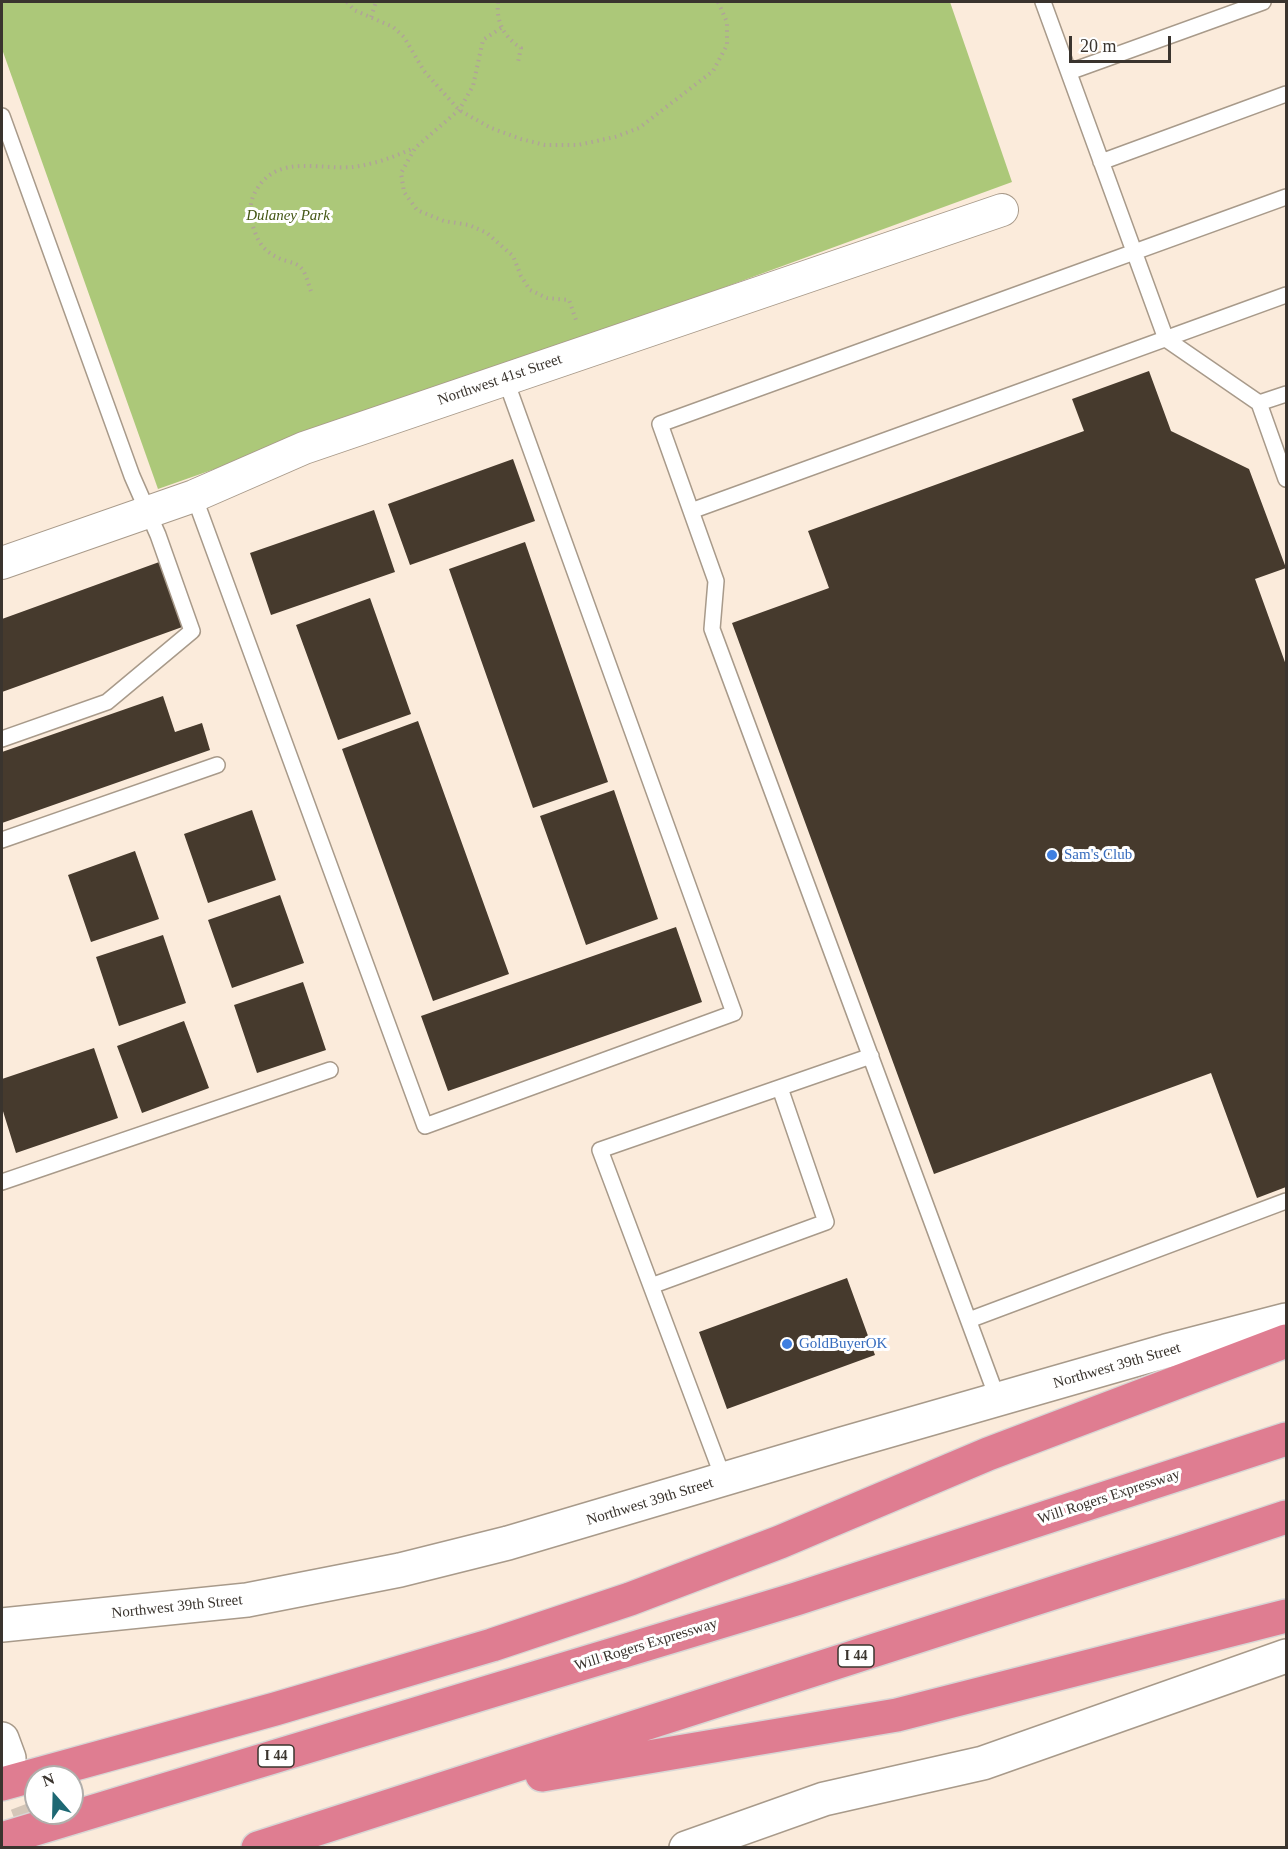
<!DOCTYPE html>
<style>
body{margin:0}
#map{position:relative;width:1288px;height:1849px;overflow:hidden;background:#fbebdb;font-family:"Times New Roman",serif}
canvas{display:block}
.frame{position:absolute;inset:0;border:3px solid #3a342e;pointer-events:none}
.north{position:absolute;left:24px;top:1765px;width:60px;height:60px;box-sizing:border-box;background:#fff;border:2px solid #b0aeab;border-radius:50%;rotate:340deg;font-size:16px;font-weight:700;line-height:24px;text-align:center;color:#3a342e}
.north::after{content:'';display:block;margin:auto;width:21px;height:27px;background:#1e6873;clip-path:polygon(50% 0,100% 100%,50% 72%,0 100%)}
.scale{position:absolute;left:1069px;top:36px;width:102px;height:27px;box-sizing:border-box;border:3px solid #3a342e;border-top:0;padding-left:8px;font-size:18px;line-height:21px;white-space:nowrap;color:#3a342e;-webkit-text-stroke:4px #fff;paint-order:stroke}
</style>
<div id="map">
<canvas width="1288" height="1849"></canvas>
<div class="frame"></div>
<div class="north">N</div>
<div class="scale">20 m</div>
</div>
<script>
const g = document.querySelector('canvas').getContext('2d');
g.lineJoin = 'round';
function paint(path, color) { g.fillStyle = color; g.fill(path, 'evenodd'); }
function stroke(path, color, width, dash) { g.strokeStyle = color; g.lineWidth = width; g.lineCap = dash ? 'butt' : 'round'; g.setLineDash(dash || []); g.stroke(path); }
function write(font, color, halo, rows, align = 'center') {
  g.font = font + ' "Times New Roman",serif'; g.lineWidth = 6; g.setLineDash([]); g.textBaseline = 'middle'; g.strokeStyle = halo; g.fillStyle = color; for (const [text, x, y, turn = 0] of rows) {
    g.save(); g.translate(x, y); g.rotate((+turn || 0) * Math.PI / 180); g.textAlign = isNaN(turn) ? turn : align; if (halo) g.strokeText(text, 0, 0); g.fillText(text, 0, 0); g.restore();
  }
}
paint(new Path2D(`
 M 2,2 L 950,2 L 1012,182 L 583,339 L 158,489 L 2,49 Z`), '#acc879');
paint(new Path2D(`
 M 1149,371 L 1171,431 L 1249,469 L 1286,568 L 1255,579 L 1286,665 L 1286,1045 L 1285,1046 L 1286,1050 L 1286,1187 L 1257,1198 L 1211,1073 L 934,1174 L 732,623 L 829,588 L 808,531 L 1084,431 L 1072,399 Z
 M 513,459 L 535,521 L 410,565 L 388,504 Z
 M 374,510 L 395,572 L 271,615 L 250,553 Z
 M 525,542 L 608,782 L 533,808 L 449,569 Z
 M 162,561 L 185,626 L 2,692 L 2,619 Z
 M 370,598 L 411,714 L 338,740 L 296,625 Z
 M 163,696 L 175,732 L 202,723 L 210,750 L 2,823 L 2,752 Z
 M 418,721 L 509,974 L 433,1001 L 342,749 Z
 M 614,790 L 658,919 L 586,945 L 540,816 Z
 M 252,810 L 276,880 L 208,903 L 184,834 Z
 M 135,851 L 159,919 L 91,942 L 68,875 Z
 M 280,895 L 304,963 L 232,988 L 208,920 Z
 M 676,927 L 702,1002 L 448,1091 L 421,1016 Z
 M 163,935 L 186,1003 L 119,1026 L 96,957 Z
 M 303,982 L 326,1050 L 257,1073 L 234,1005 Z
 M 184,1021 L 209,1088 L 142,1113 L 117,1046 Z
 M 94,1048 L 118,1118 L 16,1153 L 2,1108 L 2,1079 Z
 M 847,1278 L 875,1355 L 727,1409 L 699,1332 Z`), '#463a2d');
stroke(new Path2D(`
 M 9,1758 L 43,1848`), '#d4c6b8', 33, [33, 16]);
const service = new Path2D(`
 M 1043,2 L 1166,339 L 1259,403 L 1286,479
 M 1069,72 L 1263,2
 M 2,116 L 132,476 L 158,535 L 192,631 L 107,702 L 2,739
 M 1101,162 L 1286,94
 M 1259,403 L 1286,394
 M 194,496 L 425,1126 L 734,1013 L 505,378
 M 691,511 L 1286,295
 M 2,840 L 217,765
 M 2,1182 L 330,1070
 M 651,1286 L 826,1222 L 780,1088
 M 969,1320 L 1286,1201
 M 998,1400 L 712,629 L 716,581 L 660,424 L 1286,197
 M 724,1480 L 600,1150 L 871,1056`);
const minor = new Path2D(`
 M 2,563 L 194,496 L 304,448 L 1002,210`);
const tertiary = new Path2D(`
 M 2,1739 L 9,1758`);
const secondary = new Path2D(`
 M 2,1625 L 247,1600 L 400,1570 L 508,1543 L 842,1444 L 1166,1351 L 1286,1320
 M 686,1848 L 824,1799 L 983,1763 L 1286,1656`);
const motorway = new Path2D(`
 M 542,1775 L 897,1715 L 1286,1616
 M 2,1784 L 275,1709 L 492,1645 L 630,1599 L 780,1542 L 988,1454 L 1286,1341
 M 2,1839 L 796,1599 L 1286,1439
 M 258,1848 L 1184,1551 L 1286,1517`);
stroke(service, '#a89a8a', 18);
stroke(minor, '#a89a8a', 34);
stroke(tertiary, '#a89a8a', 36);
stroke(secondary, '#a89a8a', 36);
stroke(motorway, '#d8d6d5', 36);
stroke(new Path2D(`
 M 347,2 L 354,10 L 393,27 L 404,37 L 424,71 L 459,110 L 491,128 L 521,139 L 545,145 L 578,145 L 615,137 L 639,128 L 713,71 L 727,45 L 727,22 L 718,2
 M 498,2 C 496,22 504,37 521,48 L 518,62
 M 371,17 L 376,2
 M 501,28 L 483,40 L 473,86 L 459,110 L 415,148 L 401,173 L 404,192 L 417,210 L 444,221 L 469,225 L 487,233 L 513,256 L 521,276 L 530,290 L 547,298 L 569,300 L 576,320
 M 311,291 C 308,284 306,272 300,267 C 296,263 292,263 287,261 C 272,257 260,248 255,232 C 249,217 248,203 257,189 C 278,154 320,170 353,167 C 375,164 394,157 414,148`), '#b0a498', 4, [1.5, 4.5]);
stroke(service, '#fff', 15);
stroke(minor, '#fff', 32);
stroke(tertiary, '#fff', 33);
stroke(secondary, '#fff', 33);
stroke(motorway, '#df7d91', 33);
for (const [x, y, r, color] of [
 [1052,855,6,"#3f7fe0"],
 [787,1344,6,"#3f7fe0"]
]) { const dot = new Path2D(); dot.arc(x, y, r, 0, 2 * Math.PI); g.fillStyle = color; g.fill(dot); stroke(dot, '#fff', 2); }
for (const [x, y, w] of [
 [856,1656,36],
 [276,1756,36]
]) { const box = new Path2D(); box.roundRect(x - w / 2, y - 11, w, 22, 4.5); g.fillStyle = '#fff'; g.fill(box); stroke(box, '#3a342e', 1.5); }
write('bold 14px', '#3a342e', null, [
 ["I 44",856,1656],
 ["I 44",276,1756]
]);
write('italic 15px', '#445715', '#fff', [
 ["Dulaney Park",288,216]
]);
write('15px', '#3a342e', '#fff', [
 ["Northwest 41st Street",500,380,-19],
 ["Northwest 39th Street",1117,1366,-16],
 ["Will Rogers Expressway",1109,1497,-18],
 ["Northwest 39th Street",650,1502,-17],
 ["Northwest 39th Street",177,1607,-6],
 ["Will Rogers Expressway",646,1645,-17]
]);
write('15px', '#366cbe', '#fff', [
 ["Sam's Club",1064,855],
 ["GoldBuyerOK",799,1344]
], 'left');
</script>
